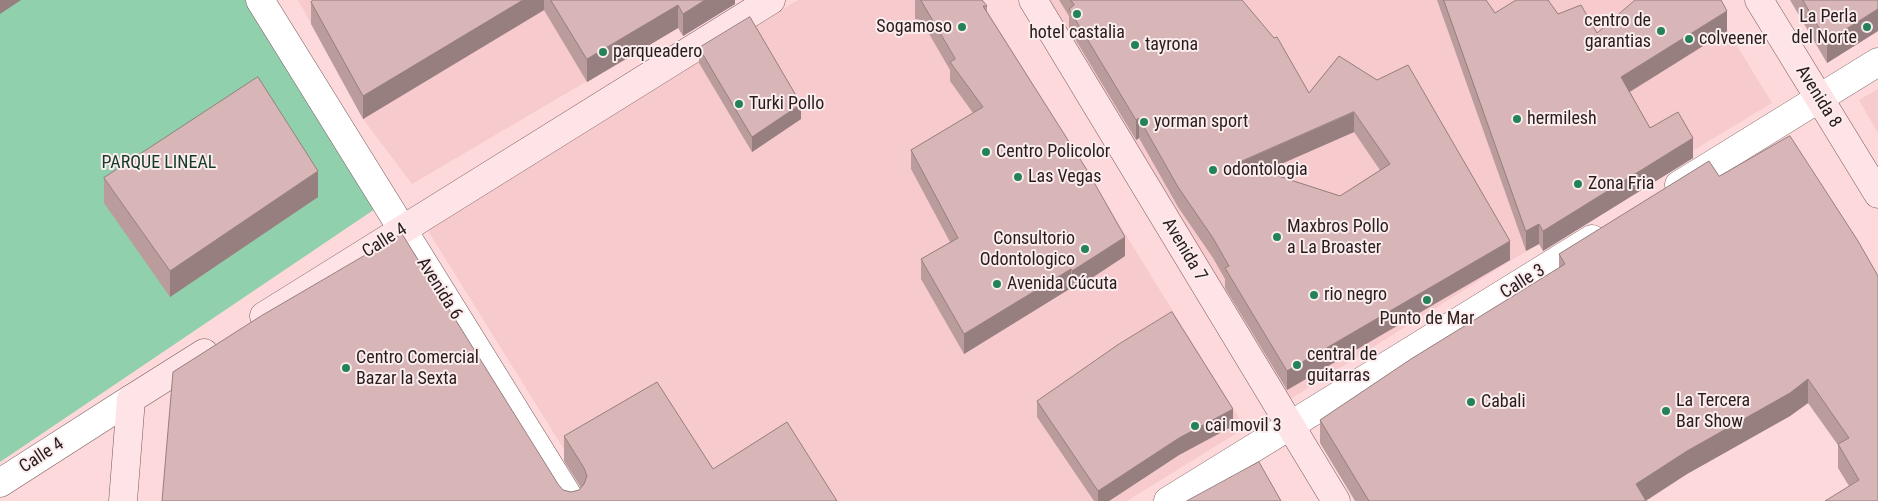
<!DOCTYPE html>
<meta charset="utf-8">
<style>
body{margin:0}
canvas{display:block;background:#fed9db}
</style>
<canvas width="1878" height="501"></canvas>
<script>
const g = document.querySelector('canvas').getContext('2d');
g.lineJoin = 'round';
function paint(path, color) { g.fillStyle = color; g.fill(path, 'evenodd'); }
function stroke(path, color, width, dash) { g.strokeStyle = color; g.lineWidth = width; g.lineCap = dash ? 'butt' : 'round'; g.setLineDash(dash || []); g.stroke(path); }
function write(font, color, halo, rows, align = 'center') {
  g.font = font + ' "Roboto Condensed",sans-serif'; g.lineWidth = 4; g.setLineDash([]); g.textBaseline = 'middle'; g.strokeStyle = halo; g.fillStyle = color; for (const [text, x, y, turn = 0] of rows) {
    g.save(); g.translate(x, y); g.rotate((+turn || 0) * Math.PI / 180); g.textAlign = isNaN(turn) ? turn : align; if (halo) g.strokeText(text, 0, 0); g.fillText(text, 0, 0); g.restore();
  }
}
paint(new Path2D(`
 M 298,0 L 725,0 L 412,184 L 363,119 Z
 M 798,0 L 981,0 L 1245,428 L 1127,501 L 596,501 L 425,226 Z
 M 1023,0 L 1709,0 L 1772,103 L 1512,260 L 1273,410 Z
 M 1878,89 L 1878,133 L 1859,100 Z`), '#f7cacd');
paint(new Path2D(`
 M 0,0 L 245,0 L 375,209 L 0,462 Z`), '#90d0ad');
const street = new Path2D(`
 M 260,0 L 571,501
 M 1679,185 L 1878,62
 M 0,483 L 131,399
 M 1168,501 L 1592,239`);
const secondary = new Path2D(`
 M 1033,0 L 1336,501
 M 1759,0 L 1878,194
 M 264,316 L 771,0
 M 123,501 L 131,399 L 204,353`);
stroke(street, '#77585a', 29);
stroke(secondary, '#77585a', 29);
stroke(street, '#fff', 28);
stroke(secondary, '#fee4e6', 28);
paint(new Path2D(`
 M 314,0 L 735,0 L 735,4 L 683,36 L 678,28 L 587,82 L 544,10 L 363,119 L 311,24 L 311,2 Z
 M 915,0 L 982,0 L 987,6 L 987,12 L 1125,256 L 1072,291 L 1071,288 L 964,354 L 921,279 L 921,259 L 950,242 L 911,169 L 911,150 L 973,113 L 950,81 L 950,70 L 921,20 L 915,19 Z
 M 1059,0 L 1242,0 L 1309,93 L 1339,56 L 1510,260 L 1287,390 L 1225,288 L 1225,279 L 1213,258 L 1178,207 L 1139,138 L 1136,140 L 1069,29 L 1069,16 ZM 1354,132 L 1380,170 L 1340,196 L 1264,171 Z
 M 1437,0 L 1486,0 L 1495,13 L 1558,14 L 1597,33 L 1727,31 L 1630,92 L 1650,128 L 1693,158 L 1543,251 L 1539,244 L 1526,251 Z
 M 1790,0 L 1878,0 L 1878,31 L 1827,63 Z
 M 699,48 L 801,119 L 752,152 L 699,63 Z
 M 1790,136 L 1878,501 L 1849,486 L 1838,468 L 1838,445 L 1808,403 L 1790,416 L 1687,474 L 1646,501 L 1355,501 L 1320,443 L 1320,420 L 1559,268 L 1559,254 L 1719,176 Z
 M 104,178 L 318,197 L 170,297 L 104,203 Z
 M 1037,401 L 1233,426 L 1179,455 L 1109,501 L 1094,501 L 1037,417 Z
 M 564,436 L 713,469 L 837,501 L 162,501 L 563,490 L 571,492 L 579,490 L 581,488 L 564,461 Z`), '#ba9c9d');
paint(new Path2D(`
 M 0,0 L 21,0 L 0,14 Z
 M 523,0 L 544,0 L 544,10 L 363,119 L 363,96 Z
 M 705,0 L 735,0 L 735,4 L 683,36 L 683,14 Z
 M 678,5 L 678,28 L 587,82 L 587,59 Z
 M 1878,9 L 1878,31 L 1827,63 L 1827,41 Z
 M 1727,11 L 1727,31 L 1621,97 L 1621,77 Z
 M 801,104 L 801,119 L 752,152 L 752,137 Z
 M 1354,112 L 1354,132 L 1238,183 L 1238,163 Z
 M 1139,118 L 1139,138 L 1136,140 L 1136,120 Z
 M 1693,138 L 1693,158 L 1543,251 L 1543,231 Z
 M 318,171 L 318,197 L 170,297 L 170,271 Z
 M 1539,224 L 1539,244 L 1526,251 L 1526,231 Z
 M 1125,237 L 1125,256 L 1072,291 L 1072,271 Z
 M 1510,241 L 1510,260 L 1287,390 L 1287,371 Z
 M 1071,269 L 1071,288 L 964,354 L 964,334 Z
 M 1808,379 L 1808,403 L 1790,416 L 1687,474 L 1645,501 L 1636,484 L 1687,451 Z
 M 1233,409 L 1233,426 L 1179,455 L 1109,501 L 1098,501 L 1098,491 L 1179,438 Z`), '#977f80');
const building = new Path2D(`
 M 314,0 L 523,0 L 363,96 L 311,2 Z
 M 551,0 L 705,0 L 683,14 L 678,5 L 587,59 Z
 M 921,0 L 982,0 L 987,6 L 983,6 L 1087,170 L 1125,237 L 1072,271 L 1071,269 L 964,334 L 921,259 L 958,238 L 911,150 L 983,107 L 950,62 L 955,59 Z
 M 1071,0 L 1242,0 L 1274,38 L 1277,37 L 1309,93 L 1339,56 L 1377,80 L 1408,65 L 1510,241 L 1287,371 L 1225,268 L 1229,266 L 1213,238 L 1178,187 L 1139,118 L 1136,120 L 1069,9 L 1074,5 ZM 1354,112 L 1390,164 L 1340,196 L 1238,163 Z
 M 1444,0 L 1486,0 L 1495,13 L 1516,0 L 1548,0 L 1558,14 L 1581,5 L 1597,33 L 1635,0 L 1721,0 L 1727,11 L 1621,77 L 1650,128 L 1678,112 L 1693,138 L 1543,231 L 1539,224 L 1526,231 Z
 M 1803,0 L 1878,0 L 1878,9 L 1827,41 Z
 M 750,17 L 801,104 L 752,137 L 699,48 Z
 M 258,77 L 318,171 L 170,271 L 104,178 Z
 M 1790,136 L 1858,241 L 1878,276 L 1878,501 L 1825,501 L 1859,480 L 1838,444 L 1849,438 L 1808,379 L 1790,393 L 1687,451 L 1636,484 L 1646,501 L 1369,501 L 1320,420 L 1411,359 L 1565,264 L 1559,254 L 1709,161 L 1719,176 Z
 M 402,234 L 558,484 L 563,490 L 571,492 L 579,490 L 584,484 L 587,476 L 584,468 L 564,436 L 657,382 L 713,469 L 787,422 L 837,501 L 162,501 L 173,372 L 261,316 Z
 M 1172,312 L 1233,409 L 1179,438 L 1098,491 L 1037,401 L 1119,344 Z
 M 1259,462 L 1281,501 L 1187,501 Z`);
paint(building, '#d8b5b7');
stroke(building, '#977f80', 1);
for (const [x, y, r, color] of [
 [1077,14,5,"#248258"],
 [962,27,5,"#248258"],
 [1867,27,5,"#248258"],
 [1661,31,5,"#248258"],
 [1689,39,5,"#248258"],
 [1135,45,5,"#248258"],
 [603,52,5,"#248258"],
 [739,104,5,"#248258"],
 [1517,119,5,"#248258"],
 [1144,122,5,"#248258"],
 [986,152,5,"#248258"],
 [1213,170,5,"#248258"],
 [1018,177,5,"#248258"],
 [1578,184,5,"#248258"],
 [1277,237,5,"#248258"],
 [1085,249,5,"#248258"],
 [997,284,5,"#248258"],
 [1314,295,5,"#248258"],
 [1427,300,5,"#248258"],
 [1297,365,5,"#248258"],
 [346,368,5,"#248258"],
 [1471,402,5,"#248258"],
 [1666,411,5,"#248258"],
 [1195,426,5,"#248258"]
]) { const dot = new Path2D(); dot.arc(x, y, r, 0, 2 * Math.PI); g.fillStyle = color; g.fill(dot); stroke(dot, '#fbeced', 2); }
write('18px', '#291c1d', '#fbeced', [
 ["La Perla",1857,17,"right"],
 ["del Norte",1857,38,"right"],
 ["centro de",1651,21,"right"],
 ["garantias",1651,42,"right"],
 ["Sogamoso",952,27,"right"],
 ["hotel castalia",1077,33,"center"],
 ["colveener",1699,39],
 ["tayrona",1145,45],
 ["parqueadero",613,52],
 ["Turki Pollo",749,104],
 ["hermilesh",1527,119],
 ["yorman sport",1154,122],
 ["Centro Policolor",996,152],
 ["odontologia",1223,170],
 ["Las Vegas",1028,177],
 ["Zona Fria",1588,184],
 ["Maxbros Pollo",1287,227],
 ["a La Broaster",1287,248],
 ["Consultorio",1075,239,"right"],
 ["Odontologico",1075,260,"right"],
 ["Avenida Cúcuta",1007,284],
 ["rio negro",1324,295],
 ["Punto de Mar",1427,319,"center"],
 ["central de",1307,355],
 ["guitarras",1307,376],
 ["Centro Comercial",356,358],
 ["Bazar la Sexta",356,379],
 ["La Tercera",1676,401],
 ["Bar Show",1676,422],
 ["Cabali",1481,402],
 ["cai movil 3",1205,426]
], 'left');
write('18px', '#291c1d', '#fbeced', [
 ["Avenida 8",1818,97,58],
 ["Calle 4",385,241,-32],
 ["Avenida 7",1184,250,59],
 ["Calle 3",1523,282,-32],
 ["Avenida 6",439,289,58],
 ["Calle 4",42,456,-33]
]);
write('18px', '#153c29', '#fbeced', [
 ["PARQUE LINEAL",159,163]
]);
</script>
